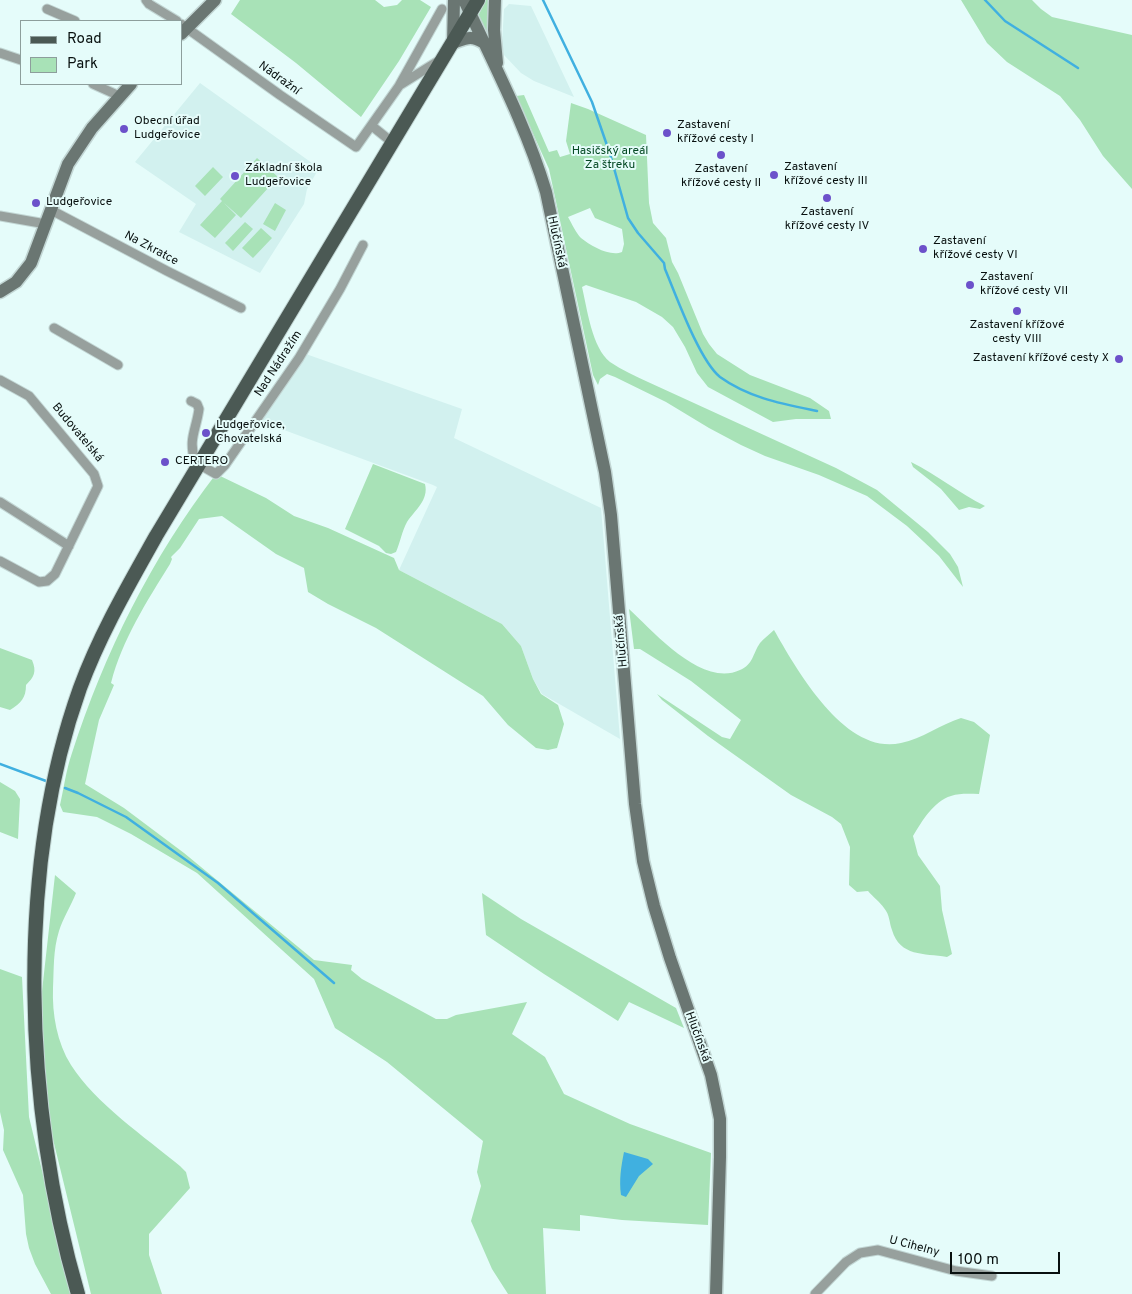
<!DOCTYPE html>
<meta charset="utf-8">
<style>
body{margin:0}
#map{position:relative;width:1132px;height:1294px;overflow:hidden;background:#e5fcfa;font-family:Overpass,sans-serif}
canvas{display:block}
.legend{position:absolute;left:20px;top:20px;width:162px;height:65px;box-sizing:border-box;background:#e5fcfa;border:1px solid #8d9e9c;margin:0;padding:6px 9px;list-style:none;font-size:15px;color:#08100f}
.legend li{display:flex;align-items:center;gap:10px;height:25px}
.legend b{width:25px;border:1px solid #8d9e9c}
.scale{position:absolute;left:950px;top:1252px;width:110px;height:22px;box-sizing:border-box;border:2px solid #08100f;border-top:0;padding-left:6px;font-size:15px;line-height:18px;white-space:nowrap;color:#08100f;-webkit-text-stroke:4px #e5fcfa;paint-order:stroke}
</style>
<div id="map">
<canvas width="1132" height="1294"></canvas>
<ul class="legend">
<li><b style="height:6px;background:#4b5954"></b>Road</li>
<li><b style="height:14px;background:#a8e2b7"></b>Park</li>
</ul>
<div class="scale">100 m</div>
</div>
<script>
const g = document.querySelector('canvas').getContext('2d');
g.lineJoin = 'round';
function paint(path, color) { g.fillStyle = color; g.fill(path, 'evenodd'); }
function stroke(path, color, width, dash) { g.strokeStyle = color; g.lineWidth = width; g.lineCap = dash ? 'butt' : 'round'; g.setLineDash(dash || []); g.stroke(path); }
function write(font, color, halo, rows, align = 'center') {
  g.font = font + ' Overpass,sans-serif'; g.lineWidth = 4; g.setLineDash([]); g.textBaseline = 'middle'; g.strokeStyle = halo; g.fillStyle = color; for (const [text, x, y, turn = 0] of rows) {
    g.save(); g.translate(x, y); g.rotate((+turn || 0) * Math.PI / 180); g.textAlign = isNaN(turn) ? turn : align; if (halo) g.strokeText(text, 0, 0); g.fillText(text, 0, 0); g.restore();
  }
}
paint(new Path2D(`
 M 509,4 L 531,6 L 574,97 L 534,81 L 521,73 L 504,55 L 502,44 L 504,9 Z
 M 200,83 L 319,168 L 307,189 L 304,204 L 260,273 L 179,232 L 196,204 L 135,162 Z
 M 303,353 L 462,409 L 454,438 L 601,508 L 620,739 L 542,694 L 533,679 L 521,646 L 502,624 L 399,570 L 437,487 L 433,485 L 257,420 Z`), '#d2f1ef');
paint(new Path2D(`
 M 240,0 L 375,0 L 384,7 L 397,5 L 402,0 L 420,0 L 431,7 L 399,61 L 361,117 L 296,63 L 231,14 Z
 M 486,0 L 492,0 L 488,39 L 478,16 Z
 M 961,0 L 1032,0 L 1041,9 L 1052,17 L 1132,35 L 1132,189 L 1103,156 L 1080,120 L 1060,96 L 1007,62 L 987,43 Z
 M 524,95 L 549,152 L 557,150 L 560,157 L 570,154 L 566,141 L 571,103 L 588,109 L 646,135 L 649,203 L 653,223 L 666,238 L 672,262 L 678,273 L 703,334 L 709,344 L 717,354 L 750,375 L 810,398 L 829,411 L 831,419 L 796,419 L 773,422 L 708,387 L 697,373 L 685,347 L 673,327 L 662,317 L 636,302 L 586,285 L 582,287 C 587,308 592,348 610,362 C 622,370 635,376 648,382 L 836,468 L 877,490 L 928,532 L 950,554 L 958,567 L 963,587 L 939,556 L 907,526 L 867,496 L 819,475 L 765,456 L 741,445 L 709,428 L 666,402 L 615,377 L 607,374 L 600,379 L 598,385 L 593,375 L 549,169 L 516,96 ZM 590,208 L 595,218 L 622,229 L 624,244 L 622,252 C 610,257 591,246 581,238 C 576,233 572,224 568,217 Z
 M 257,158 L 278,177 L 241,218 L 224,203 L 236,215 L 215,238 L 200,225 L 222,201 L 220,199 Z
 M 213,167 L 223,177 L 205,196 L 195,186 Z
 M 275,203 L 286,210 L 275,231 L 263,224 Z
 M 245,222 L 253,229 L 233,251 L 225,243 Z
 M 261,228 L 272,238 L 253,258 L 242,248 Z
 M 911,462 C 937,475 959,493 985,506 L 980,509 L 969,507 L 959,510 L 941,489 L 913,467 Z
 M 373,464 L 425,484 C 429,500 415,510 407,522 C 402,531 400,543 396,552 L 391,554 L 386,553 L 379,546 L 345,529 Z
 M 216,474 L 266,498 L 294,516 L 328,528 L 394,558 L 399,570 L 502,624 L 521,646 L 533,679 L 541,694 L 558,705 L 564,724 L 557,748 L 548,750 L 536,748 L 508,725 L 483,696 L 376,628 L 328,604 L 308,592 L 304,568 L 276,554 L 222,516 L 199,519 L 180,548 L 171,557 L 172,559 L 170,564 C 147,601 122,640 111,683 L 114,685 L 99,720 L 85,784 L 124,808 L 184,853 L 314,960 L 352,965 L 351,970 L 362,979 L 436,1019 L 447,1019 L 456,1015 L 527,1002 L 512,1034 L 545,1057 L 564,1094 L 630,1124 L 711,1153 L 708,1225 L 622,1220 L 580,1215 L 580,1231 L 543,1228 L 546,1294 L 508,1294 L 492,1269 L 471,1221 L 481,1186 L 477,1172 L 483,1141 L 387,1062 L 335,1028 L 314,979 L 197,873 L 131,834 L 97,817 L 63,812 L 60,805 C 64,788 66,770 72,753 C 104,653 152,557 216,474 Z
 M 629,609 C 654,632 702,688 740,670 C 753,665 753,653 760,643 C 764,638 770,634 774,630 C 797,670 845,756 901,743 C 922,739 941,724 961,718 L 974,722 L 990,735 L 979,794 C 970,794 960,793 951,796 C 934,801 922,821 913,836 L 918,855 L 940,886 L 942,910 L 952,954 L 947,957 C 924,953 900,957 892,930 C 889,922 890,915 884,908 C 880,902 873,897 868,891 L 857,892 L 849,885 L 850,847 L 841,824 L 832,817 L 791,795 L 708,736 L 662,700 L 657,694 L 722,737 L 730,739 L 741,720 L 691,681 L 640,649 L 634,649 Z
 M 0,648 L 32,660 C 37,672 34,677 26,685 C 26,698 21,703 10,710 L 0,707 Z
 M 0,782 L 15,791 L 20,799 L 18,839 L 0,832 Z
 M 55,875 L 76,893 C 71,906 63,918 59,931 C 53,950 54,969 53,988 C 52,1014 57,1043 71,1065 C 95,1103 145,1137 180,1166 L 186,1172 L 190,1188 L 149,1234 L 149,1255 L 162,1294 L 91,1294 L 48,1119 L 41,1000 Z
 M 482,893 L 521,919 L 676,1008 L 684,1028 L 629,1002 L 618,1021 L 544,974 L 486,935 Z
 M 0,969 L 22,977 L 29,1117 L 72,1294 L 51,1294 L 35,1264 L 29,1248 L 26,1234 L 23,1195 L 3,1150 L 4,1130 L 0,1112 Z`), '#a8e2b7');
paint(new Path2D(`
 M 624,1152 L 648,1159 L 653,1164 L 639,1176 L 626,1197 L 621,1195 C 619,1180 621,1167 624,1152 Z`), '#40b0e0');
stroke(new Path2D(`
 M 543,0 L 592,102 L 610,154 L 628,218 L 638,233 L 664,263 L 665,269 C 676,295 699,360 720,377 C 749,398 783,404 817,411
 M 985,0 L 1005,21 L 1078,68
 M 0,764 L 46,781
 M 65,788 L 78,793 L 126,817 L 218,883 L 334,983`), '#40b0e0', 2.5);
const street = new Path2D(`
 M 146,0 L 149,4 L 177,21
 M 47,9 L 75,21
 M 181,24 L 280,95 L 356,147 L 399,86 L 442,9
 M 0,53 L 21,60
 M 93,84 L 115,94 L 118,98
 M 400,85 L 440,60
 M 372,126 L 393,143
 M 51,210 L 167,271 L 241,308
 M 0,216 L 46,224
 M 54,328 L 118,365
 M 0,380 L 29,396 L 94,474 L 98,486 L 55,574 L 47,581 L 39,582 L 0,561
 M 191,401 L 197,404 L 199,409 C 196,431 188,438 195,462 L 216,474 L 225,465 L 299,358 L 340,289 L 363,245
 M 0,502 L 69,546
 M 815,1294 L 846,1262 L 860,1253 L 878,1250 L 956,1271 L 992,1276`);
const secondary = new Path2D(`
 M 454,0 L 453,43 C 467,38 471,35 484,43
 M 464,0 C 493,63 526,125 546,192 L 605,472 L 611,515 L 635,804 L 643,861 L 654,906 L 670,958 L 711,1075 L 717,1104 L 720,1119 L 720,1157 L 716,1294
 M 495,0 L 494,30 L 497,63
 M 181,34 L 215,0
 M 0,292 L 16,282 L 31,263 L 68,164 L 92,128 L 131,84`);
const primary = new Path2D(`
 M 78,1294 C 24,1110 15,870 80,688 C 100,634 128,586 156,536 L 478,0`);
stroke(street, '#c2d6d4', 11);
stroke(secondary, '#c2d6d4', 15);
stroke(primary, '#c2d6d4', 16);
stroke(street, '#97a09d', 9);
stroke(secondary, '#6a7672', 12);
stroke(primary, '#4b5954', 14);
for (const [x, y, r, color] of [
 [124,129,5,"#6c51ca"],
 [667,133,5,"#6c51ca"],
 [721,155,5,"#6c51ca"],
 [774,175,5,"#6c51ca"],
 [235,176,5,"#6c51ca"],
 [827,198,5,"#6c51ca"],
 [36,203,5,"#6c51ca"],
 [923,249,5,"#6c51ca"],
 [970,285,5,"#6c51ca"],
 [1017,311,5,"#6c51ca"],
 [1119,359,5,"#6c51ca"],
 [206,433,5,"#6c51ca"],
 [165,462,5,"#6c51ca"]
]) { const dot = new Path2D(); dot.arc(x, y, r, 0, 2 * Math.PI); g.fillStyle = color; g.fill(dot); stroke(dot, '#e5fcfa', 2); }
write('12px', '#08100f', '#e5fcfa', [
 ["Nádražní",279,79,36],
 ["Hlučínská",556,242,78],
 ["Na Zkratce",151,249,28],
 ["Nad Nádražím",279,364,-57],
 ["Budovatelská",77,433,50],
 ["Hlučínská",622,641,-95],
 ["Hlučínská",697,1037,70],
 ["U Cihelny",914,1247,15]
]);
write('12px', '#08100f', '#e5fcfa', [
 ["Obecní úřad",134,122],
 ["Ludgeřovice",134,136],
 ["Zastavení",677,126],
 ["křížové cesty I",677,140],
 ["Zastavení",784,168],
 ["křížové cesty III",784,182],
 ["Základní škola",245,169],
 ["Ludgeřovice",245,183],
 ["Zastavení",721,170,"center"],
 ["křížové cesty II",721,184,"center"],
 ["Ludgeřovice",46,203],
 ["Zastavení",827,213,"center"],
 ["křížové cesty IV",827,227,"center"],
 ["Zastavení",933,242],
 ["křížové cesty VI",933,256],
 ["Zastavení",980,278],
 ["křížové cesty VII",980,292],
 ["Zastavení křížové",1017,326,"center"],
 ["cesty VIII",1017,340,"center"],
 ["Zastavení křížové cesty X",1109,359,"right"],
 ["Ludgeřovice,",216,426],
 ["Chovatelská",216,440],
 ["CERTERO",175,462]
], 'left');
write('12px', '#044923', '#e5fcfa', [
 ["Hasičský areál",610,152],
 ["Za štreku",610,166]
]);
</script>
